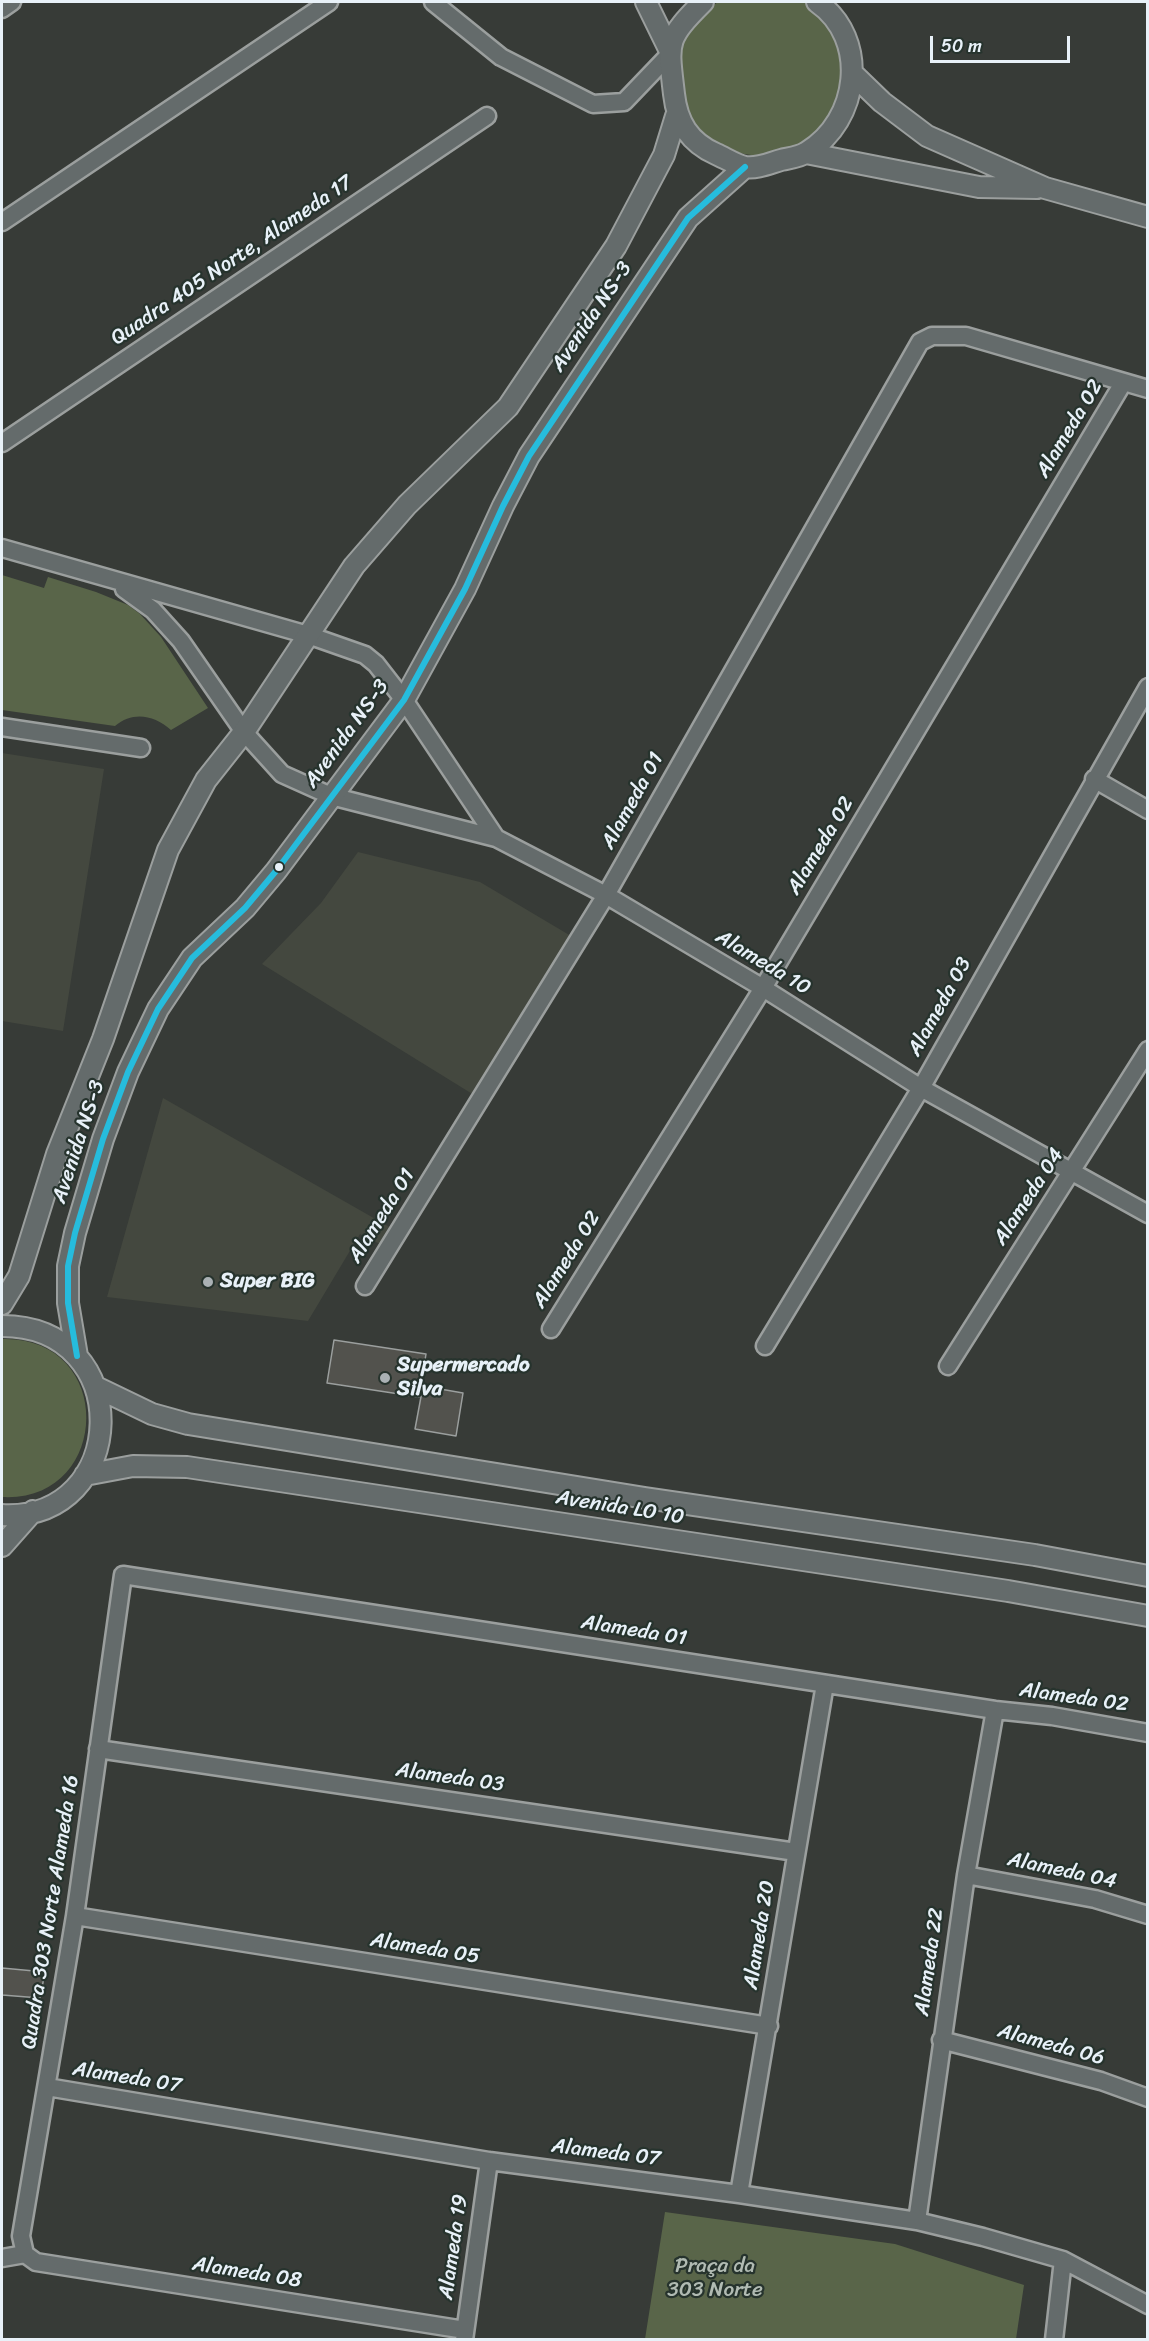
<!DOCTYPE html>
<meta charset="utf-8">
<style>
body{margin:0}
#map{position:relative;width:1149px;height:2341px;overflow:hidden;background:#373b37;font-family:Sriracha,sans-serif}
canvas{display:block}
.frame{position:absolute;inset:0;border:3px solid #e8f1f8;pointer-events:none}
.scale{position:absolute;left:930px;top:36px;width:140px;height:27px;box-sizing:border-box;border:3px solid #e8f1f8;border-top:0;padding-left:8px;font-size:18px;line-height:21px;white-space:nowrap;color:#e8f1f8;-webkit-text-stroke:4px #26332d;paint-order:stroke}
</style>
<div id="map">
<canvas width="1149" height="2341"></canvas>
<div class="frame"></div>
<div class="scale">50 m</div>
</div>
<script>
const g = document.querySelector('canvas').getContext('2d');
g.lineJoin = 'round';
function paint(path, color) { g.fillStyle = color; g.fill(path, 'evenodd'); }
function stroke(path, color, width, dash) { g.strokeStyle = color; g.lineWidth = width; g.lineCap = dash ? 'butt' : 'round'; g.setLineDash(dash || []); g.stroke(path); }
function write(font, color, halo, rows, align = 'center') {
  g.font = font + ' Sriracha,sans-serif'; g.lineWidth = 4.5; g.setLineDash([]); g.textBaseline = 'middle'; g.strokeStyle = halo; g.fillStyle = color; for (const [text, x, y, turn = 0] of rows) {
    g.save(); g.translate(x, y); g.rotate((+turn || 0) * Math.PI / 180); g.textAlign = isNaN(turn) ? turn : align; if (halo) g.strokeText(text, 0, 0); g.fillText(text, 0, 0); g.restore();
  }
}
paint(new Path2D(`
 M 2,753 L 104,769 L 63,1031 L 2,1021 Z
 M 358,852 L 480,882 L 571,936 L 474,1095 L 262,964 L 321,903 Z
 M 163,1098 L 393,1229 L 384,1246 L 360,1234 L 308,1321 L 107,1297 Z`), '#44483f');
paint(new Path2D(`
 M 718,2 C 734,2 794,0 804,2 C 849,24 851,84 829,121 C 821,134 806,143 793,148 C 698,187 632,58 718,2 Z
 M 2,575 L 44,588 L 48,577 L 96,592 L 128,605 L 140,614 L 161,637 L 208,708 L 171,730 C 154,715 133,711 115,726 L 2,710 Z
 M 2,1339 C 117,1336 112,1503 2,1497 Z
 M 665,2212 L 895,2244 L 1024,2285 L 1016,2339 L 645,2339 Z`), '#596549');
const building = new Path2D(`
 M 334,1340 L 426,1354 L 419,1397 L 327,1383 Z
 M 423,1386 L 463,1393 L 456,1436 L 415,1429 Z
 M 2,1968 L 45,1972 L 40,1998 L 2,1995 Z`);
paint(building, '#52524d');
stroke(building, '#9b9f9e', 1.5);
const minor = new Path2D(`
 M 433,2 L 501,57 L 593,104 L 624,102 L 669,55
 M 2,9 L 12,2
 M 2,222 L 329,2
 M 2,443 L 487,116
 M 2,548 L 308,635 L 365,655 L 376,664 L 404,700 L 496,838 L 606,895 L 763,988 L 921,1088 L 1148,1214
 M 124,589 L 153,610 L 181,641 L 244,732 L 282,774 L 331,796 L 496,838
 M 2,727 L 141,748
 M 1094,779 L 1148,810
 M 365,1286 L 606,895 L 920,342 L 932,336 L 966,336 L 1148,389
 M 551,1329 L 763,988 L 1123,383
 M 765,1346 L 921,1088 L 1148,687
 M 948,1366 L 1148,1050
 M 98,1749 L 796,1852
 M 966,1875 L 1095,1899 L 1148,1915
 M 75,1916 L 769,2026
 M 941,2040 L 1101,2081 L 1148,2098
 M 47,2087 L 489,2161 L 739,2194 L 917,2221 L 983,2237 L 1063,2260 L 1148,2305
 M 739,2194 L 825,1684
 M 917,2221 L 966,1875 L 995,1710
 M 25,2254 L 21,2236 L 75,1916 L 123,1575 L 995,1710 L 1052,1716 L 1148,1733
 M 25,2254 L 36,2262 L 465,2330
 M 2,2258 L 25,2254
 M 464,2340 L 489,2161
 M 1054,2340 L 1063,2260`);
const tertiary = new Path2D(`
 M 646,2 L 669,49
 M 703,2 C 665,40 668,42 674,94 C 677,122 689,142 716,154 C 725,158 736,165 745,167 C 757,169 770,163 781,160 C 789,158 800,157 807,152 C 859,121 870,39 817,2
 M 853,74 L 882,102 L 927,136 L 1045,188 L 1148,217
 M 806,153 L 979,187 L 1037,188
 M 2,1304 L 19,1276 L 57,1154 L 103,1039 L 168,850 L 206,780 L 244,732 L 354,566 L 407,505 L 508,407 L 616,246 L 664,155 L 676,116
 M 2,1326 C 137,1326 130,1522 2,1515
 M 77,1356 L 68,1303 L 68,1266 L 75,1233 L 103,1139 L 128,1072 L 158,1009 L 192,958 L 245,908 L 276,871 L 404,700 L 465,589 L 503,506 L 529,456 L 688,218 L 745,167
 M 96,1387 L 152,1414 L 188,1424 L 645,1498 L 1035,1555 L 1148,1576
 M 85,1475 L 133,1466 L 187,1467 L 1008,1591 L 1148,1616
 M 2,1546 L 33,1511`);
stroke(minor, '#9b9f9e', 21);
stroke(tertiary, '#9b9f9e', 24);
stroke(minor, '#646b6b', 16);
stroke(tertiary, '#646b6b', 20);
stroke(new Path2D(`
 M 77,1356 L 68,1303 L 68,1266 L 75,1233 L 103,1139 L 128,1072 L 158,1009 L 192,958 L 245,908 L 276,871 L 404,700 L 465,589 L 503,506 L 529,456 L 688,218 L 745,167`), '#26bcdd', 6);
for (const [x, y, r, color] of [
 [279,867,5,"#e8f1f8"],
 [208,1282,6,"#aab1b4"],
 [385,1378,6,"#aab1b4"]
]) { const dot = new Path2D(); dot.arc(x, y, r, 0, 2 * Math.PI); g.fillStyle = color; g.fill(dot); stroke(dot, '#26332d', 2); }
write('21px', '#e8f1f8', '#26332d', [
 ["Quadra 405 Norte, Alameda 17",232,261,-34],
 ["Avenida NS-3",592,317,-56],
 ["Alameda 02",1070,429,-59],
 ["Avenida NS-3",347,734,-54],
 ["Alameda 01",633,801,-61],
 ["Alameda 02",821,846,-59],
 ["Alameda 10",763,963,31],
 ["Alameda 03",940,1007,-61],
 ["Avenida NS-3",79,1142,-72],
 ["Alameda 04",1029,1197,-57],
 ["Alameda 01",382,1216,-58],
 ["Alameda 02",567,1260,-58],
 ["Avenida LO 10",620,1508,9],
 ["Alameda 01",634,1631,9],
 ["Alameda 02",1074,1698,8],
 ["Alameda 03",450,1778,8],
 ["Alameda 04",1062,1871,12],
 ["Quadra 303 Norte Alameda 16",51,1912,-81],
 ["Alameda 20",760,1935,-81],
 ["Alameda 05",425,1949,9],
 ["Alameda 22",930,1962,-82],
 ["Alameda 06",1051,2045,15],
 ["Alameda 07",127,2078,9],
 ["Alameda 07",606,2153,7],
 ["Alameda 19",454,2247,-82],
 ["Alameda 08",247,2273,9]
]);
write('bold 21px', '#e8f1f8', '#26332d', [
 ["Super BIG",220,1282],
 ["Supermercado",397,1366],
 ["Silva",397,1390]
], 'left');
write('21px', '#b1bbb3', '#26332d', [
 ["Praça da",715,2267],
 ["303 Norte",715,2291]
]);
</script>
